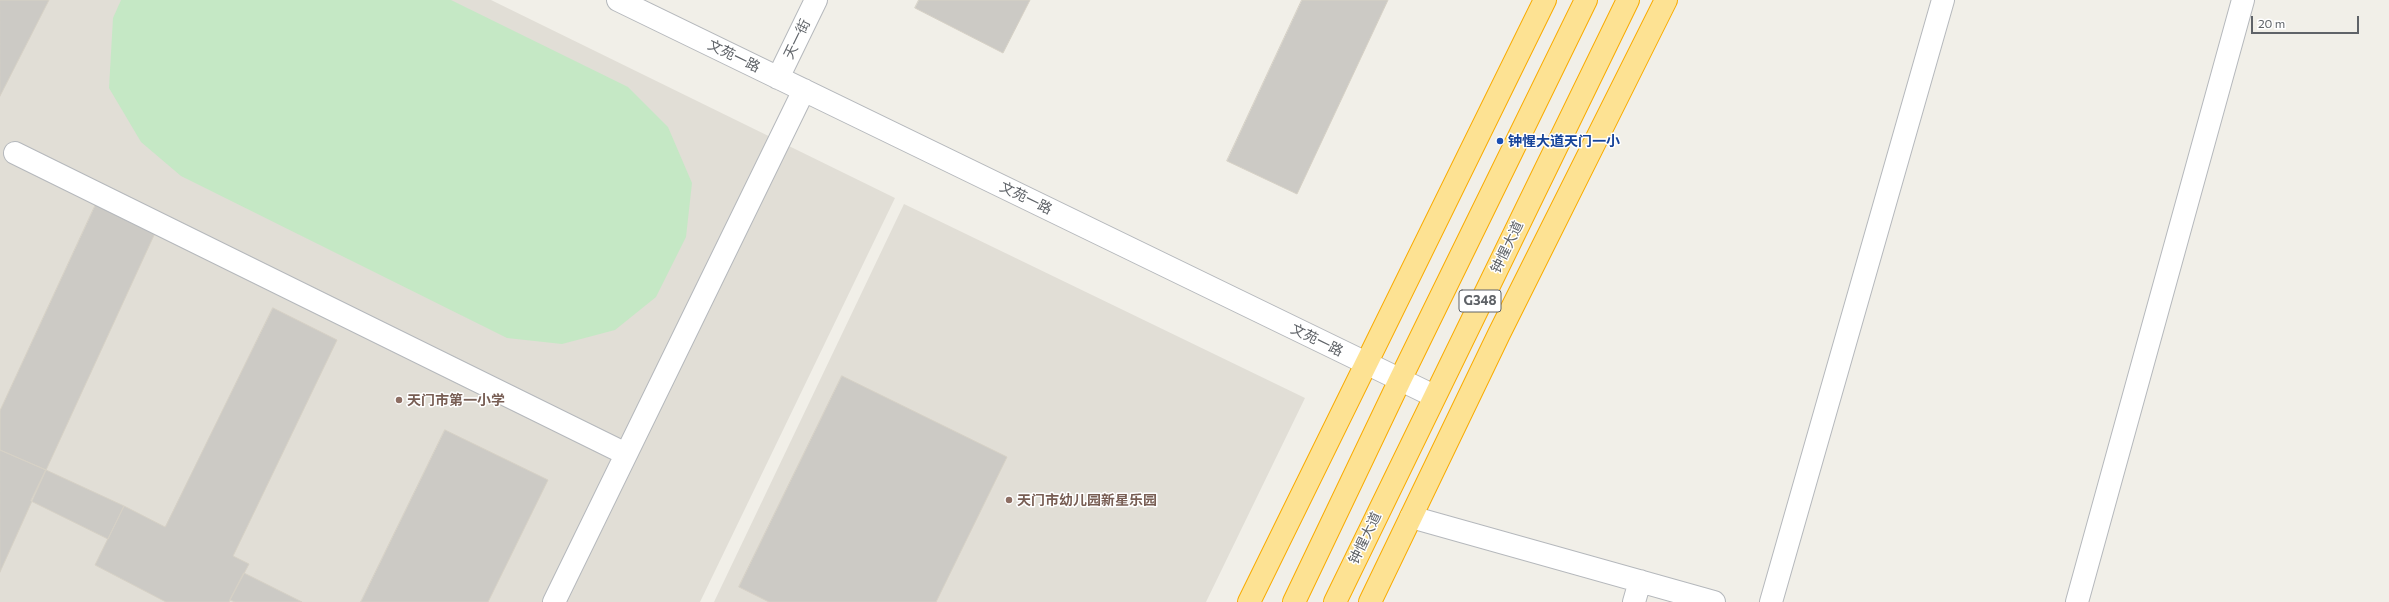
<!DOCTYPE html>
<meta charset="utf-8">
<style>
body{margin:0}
#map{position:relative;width:2389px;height:602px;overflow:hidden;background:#f1efe8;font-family:Commissioner,sans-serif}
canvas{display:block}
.scale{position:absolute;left:2251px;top:16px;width:108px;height:18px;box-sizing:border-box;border:2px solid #5f6368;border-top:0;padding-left:5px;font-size:12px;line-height:14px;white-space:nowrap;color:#5f6368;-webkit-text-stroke:3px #fff;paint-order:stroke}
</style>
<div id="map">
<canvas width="2389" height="602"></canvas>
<div class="scale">20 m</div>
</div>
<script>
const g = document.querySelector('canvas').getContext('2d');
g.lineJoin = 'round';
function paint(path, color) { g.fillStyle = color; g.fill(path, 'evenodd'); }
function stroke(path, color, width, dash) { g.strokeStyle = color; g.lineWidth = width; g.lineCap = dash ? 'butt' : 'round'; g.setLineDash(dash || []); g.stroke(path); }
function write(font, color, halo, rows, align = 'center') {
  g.font = font + ' Commissioner,"Noto Sans SC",sans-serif'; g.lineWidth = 3; g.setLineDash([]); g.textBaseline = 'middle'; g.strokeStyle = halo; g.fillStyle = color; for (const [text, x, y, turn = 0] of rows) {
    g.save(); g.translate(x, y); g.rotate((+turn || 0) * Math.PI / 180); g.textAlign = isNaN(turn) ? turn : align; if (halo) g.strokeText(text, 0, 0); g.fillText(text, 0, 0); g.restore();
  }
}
paint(new Path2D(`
 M 0,0 L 491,0 L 895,198 L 700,602 L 0,602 Z
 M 904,204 L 1305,398 L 1206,602 L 714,602 Z`), '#e1ded6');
paint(new Path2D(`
 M 121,0 L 451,0 L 628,87 L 668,127 L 692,183 L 686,237 L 656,297 L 615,330 L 562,344 L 507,338 L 181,176 L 141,142 L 109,88 L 113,18 Z`), '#c5e8c5');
const building = new Path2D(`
 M 0,0 L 49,0 L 0,96 Z
 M 919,0 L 1030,0 L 1003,53 L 915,8 Z
 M 1302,0 L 1388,0 L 1297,194 L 1227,161 Z
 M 96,204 L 155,233 L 46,470 L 0,450 L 0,411 Z
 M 273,308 L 337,340 L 233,556 L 249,564 L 229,602 L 166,602 L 95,565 L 124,506 L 165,527 Z
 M 842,376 L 1007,457 L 936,602 L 769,602 L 739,587 Z
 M 445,430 L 548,480 L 488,602 L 361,602 Z
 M 0,450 L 46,470 L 0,572 Z
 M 46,470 L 124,506 L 108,539 L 31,501 Z
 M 244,573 L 302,602 L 235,602 L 230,600 Z`);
paint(building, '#cccac5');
stroke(building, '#d6d1c6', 1);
const minor = new Path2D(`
 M 618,0 L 1434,396
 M 778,78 L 816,0
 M 15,153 L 626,454
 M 1411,517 L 1714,602
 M 554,602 L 804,90
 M 1634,602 L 1640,581
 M 1771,602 L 1943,0
 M 2077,602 L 2243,0`);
const highway = new Path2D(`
 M 1249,602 L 1545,0
 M 1294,602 L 1400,380 L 1586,0
 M 1335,602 L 1628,0
 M 1370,602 L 1499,334 L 1666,0`);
stroke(minor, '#b5b8bc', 24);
stroke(highway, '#f9ab00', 24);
stroke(minor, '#fff', 22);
stroke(highway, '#fde293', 22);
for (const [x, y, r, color] of [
 [1500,141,4,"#1a4fb4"],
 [399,400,4,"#8d6e63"],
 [1009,500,4,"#8d6e63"]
]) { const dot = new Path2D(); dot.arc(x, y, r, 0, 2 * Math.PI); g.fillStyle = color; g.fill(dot); stroke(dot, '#fff', 1.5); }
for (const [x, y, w] of [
 [1480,301,42]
]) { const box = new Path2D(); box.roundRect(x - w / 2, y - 11, w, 22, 3); g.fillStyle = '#fff'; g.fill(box); stroke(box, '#5f6368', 1); }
write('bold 13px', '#5f6368', null, [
 ["G348",1480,301]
]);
write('14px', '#5f6368', '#fff', [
 ["天一街",797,39,-64],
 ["文苑一路",734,56,26],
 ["文苑一路",1026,198,26],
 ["钟惺大道",1507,247,-64],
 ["文苑一路",1317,340,26],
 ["钟惺大道",1365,538,-64]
]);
write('bold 14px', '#164399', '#fff', [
 ["钟惺大道天门一小",1508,141]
], 'left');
write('bold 14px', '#785e54', '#fff', [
 ["天门市第一小学",407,400],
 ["天门市幼儿园新星乐园",1017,500]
], 'left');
</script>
